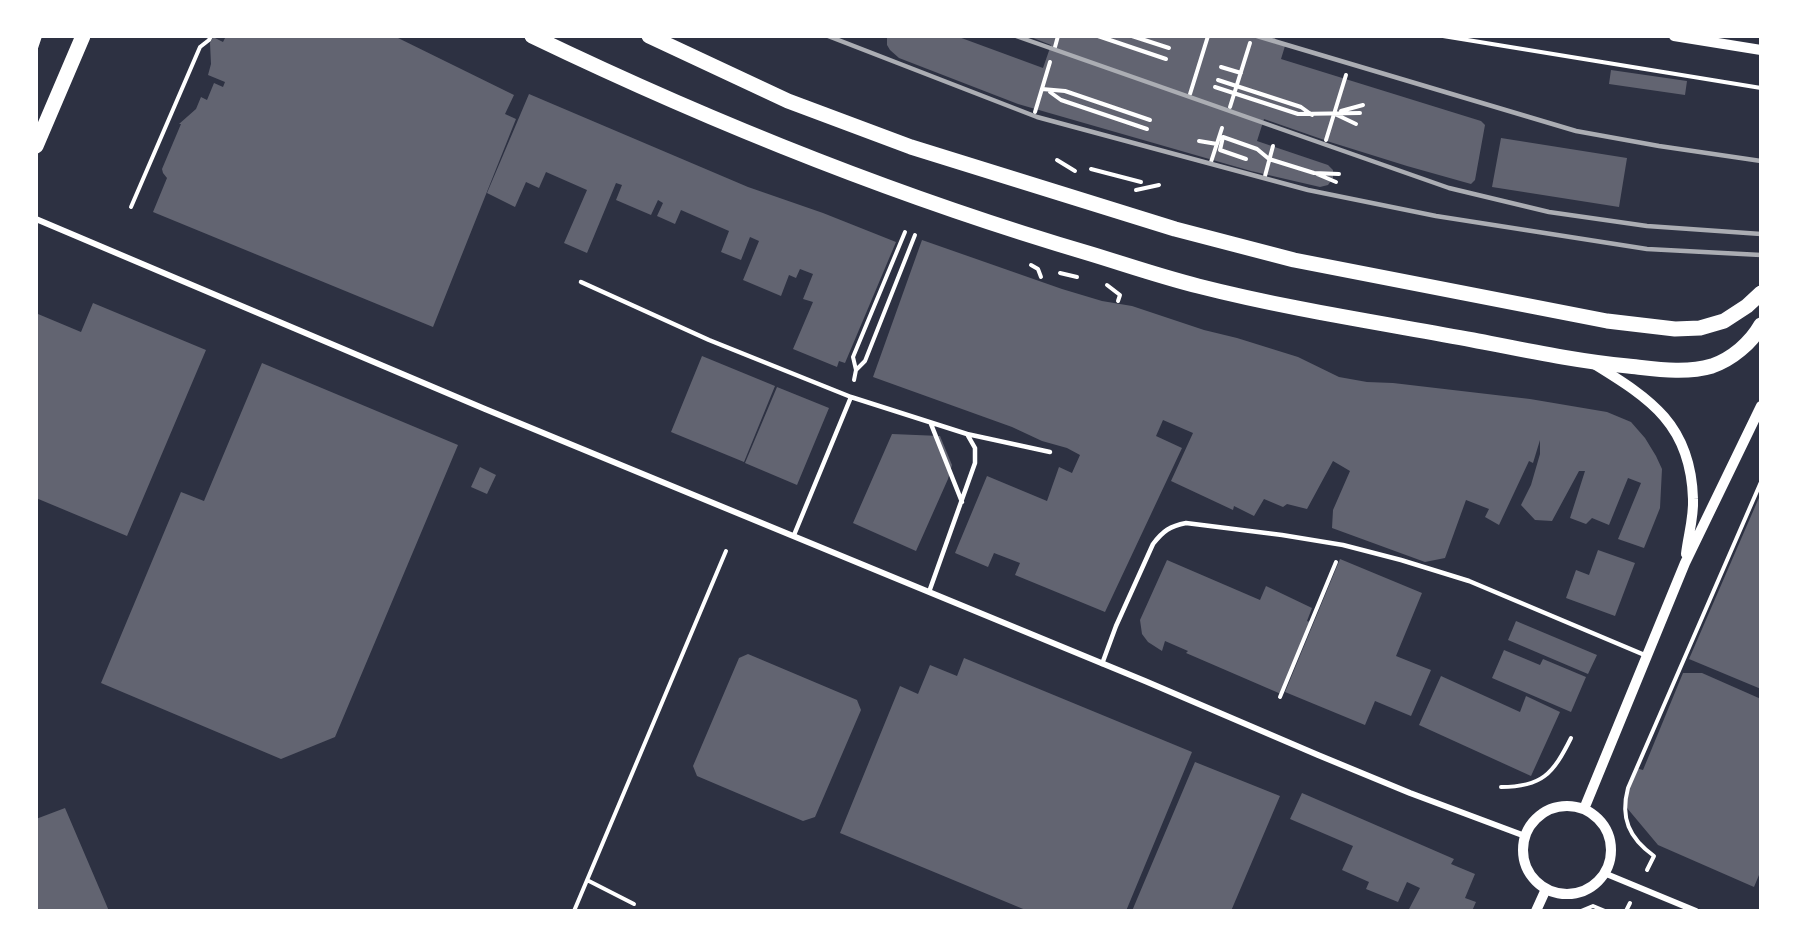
<!DOCTYPE html>
<style>
body{margin:0}
#map{position:relative;width:1797px;height:947px;overflow:hidden;background:#2d3142;font-family:Karla,sans-serif}
canvas{display:block}
.frame{position:absolute;inset:0;border:38px solid #fff;pointer-events:none}
</style>
<div id="map">
<canvas width="1797" height="947"></canvas>
<div class="frame"></div>
</div>
<script>
const g = document.querySelector('canvas').getContext('2d');
g.lineJoin = 'round';
function paint(path, color) { g.fillStyle = color; g.fill(path, 'evenodd'); }
function stroke(path, color, width, dash) { g.strokeStyle = color; g.lineWidth = width; g.lineCap = dash ? 'butt' : 'round'; g.setLineDash(dash || []); g.stroke(path); }
paint(new Path2D(`
 M 226,36 L 394,36 L 514,95 L 505,114 L 516,119 L 433,327 L 153,212 L 167,178 L 163,173 L 162,169 L 181,124 L 179,124 L 196,109 L 201,97 L 207,100 L 214,83 L 223,87 L 225,82 L 208,75 L 211,64 L 210,43 L 213,37 L 223,42 Z
 M 887,36 L 956,36 L 1043,68 L 1051,45 L 1028,36 L 1276,36 L 1274,43 L 1285,46 L 1281,59 L 1481,121 L 1485,125 L 1475,180 L 1471,184 L 1407,166 L 1330,142 L 1264,119 L 1257,141 L 1328,165 L 1333,170 L 1333,178 L 1328,185 L 1320,187 L 1251,171 L 1018,104 L 899,58 L 890,50 L 887,45 Z
 M 1611,70 L 1687,81 L 1685,95 L 1609,84 Z
 M 529,94 L 748,187 L 823,213 L 896,242 L 845,363 L 839,361 L 837,367 L 793,349 L 813,302 L 803,299 L 813,274 L 800,269 L 796,278 L 789,275 L 781,296 L 743,280 L 759,241 L 750,237 L 741,260 L 721,252 L 729,231 L 681,210 L 675,224 L 657,216 L 663,203 L 658,200 L 651,215 L 616,200 L 622,185 L 616,183 L 587,253 L 564,243 L 587,190 L 546,172 L 539,188 L 526,182 L 515,207 L 487,193 Z
 M 1501,138 L 1627,158 L 1619,207 L 1492,187 Z
 M 922,240 L 1062,289 L 1102,301 L 1132,306 L 1204,330 L 1237,338 L 1298,357 L 1339,377 L 1367,382 L 1393,383 L 1530,399 L 1607,412 L 1631,422 L 1645,438 L 1656,456 L 1662,469 L 1660,508 L 1644,548 L 1618,539 L 1641,483 L 1628,478 L 1609,525 L 1592,518 L 1586,524 L 1570,518 L 1585,471 L 1579,471 L 1552,521 L 1535,520 L 1521,505 L 1531,485 L 1540,454 L 1540,440 L 1533,463 L 1529,461 L 1499,525 L 1485,517 L 1489,509 L 1466,500 L 1445,558 L 1425,562 L 1332,528 L 1333,510 L 1350,471 L 1333,461 L 1307,509 L 1287,504 L 1283,507 L 1264,499 L 1254,516 L 1234,506 L 1233,510 L 1171,481 L 1193,433 L 1163,420 L 1156,436 L 1182,448 L 1105,612 L 1015,575 L 1020,563 L 994,553 L 988,567 L 955,553 L 987,476 L 1047,501 L 1059,467 L 1072,473 L 1080,455 L 1067,448 L 1042,441 L 1012,427 L 873,377 Z
 M 93,303 L 206,350 L 127,536 L 36,498 L 36,319 L 38,314 L 81,332 Z
 M 702,356 L 775,386 L 744,462 L 671,432 Z
 M 262,363 L 458,445 L 335,737 L 281,759 L 101,683 L 181,492 L 204,501 Z
 M 777,387 L 829,408 L 797,485 L 745,463 Z
 M 892,434 L 940,436 L 952,465 L 948,479 L 916,551 L 853,523 Z
 M 480,467 L 496,475 L 487,494 L 471,487 Z
 M 1761,493 L 1761,689 L 1689,659 Z
 M 1598,550 L 1635,563 L 1615,616 L 1566,598 L 1576,570 L 1589,575 Z
 M 1340,559 L 1422,593 L 1396,656 L 1431,670 L 1411,716 L 1375,701 L 1365,725 L 1285,692 Z
 M 1167,560 L 1260,600 L 1266,586 L 1312,608 L 1307,621 L 1310,622 L 1281,694 L 1186,653 L 1188,651 L 1165,641 L 1162,651 L 1148,642 L 1142,634 L 1140,620 Z
 M 1516,621 L 1597,655 L 1588,674 L 1508,640 Z
 M 1504,650 L 1540,665 L 1543,659 L 1586,677 L 1571,712 L 1492,678 Z
 M 748,654 L 857,700 L 861,710 L 815,817 L 803,821 L 697,776 L 693,766 L 739,658 Z
 M 964,658 L 1192,752 L 1126,911 L 1028,911 L 840,833 L 900,686 L 918,694 L 930,665 L 957,676 Z
 M 1683,673 L 1702,673 L 1761,699 L 1761,876 L 1759,875 L 1754,887 L 1658,845 L 1627,808 L 1627,795 L 1636,768 L 1643,770 Z
 M 1441,676 L 1520,712 L 1526,696 L 1560,712 L 1531,776 L 1419,725 Z
 M 1195,762 L 1280,796 L 1231,911 L 1132,911 Z
 M 1302,793 L 1454,859 L 1451,864 L 1475,874 L 1465,898 L 1476,902 L 1472,911 L 1408,911 L 1420,888 L 1407,882 L 1398,902 L 1366,889 L 1369,882 L 1342,870 L 1353,846 L 1290,819 Z
 M 65,808 L 109,911 L 36,911 L 36,819 Z`), '#626471');
stroke(new Path2D(`
 M 1098,36 L 1166,59
 M 1132,36 L 1169,48
 M 1443,36 L 1761,88
 M 1055,47 L 1058,36
 M 36,48 L 40,36
 M 1221,67 L 1241,73
 M 1218,80 L 1301,107 L 1312,115
 M 1215,87 L 1298,114 L 1360,113
 M 1042,89 L 1065,91 L 1150,120
 M 1050,92 L 1061,100 L 1147,129
 M 1190,94 L 1208,36
 M 1230,107 L 1250,43
 M 1341,111 L 1363,105
 M 1035,112 L 1050,62
 M 1335,114 L 1356,124
 M 1326,140 L 1346,75
 M 1199,141 L 1217,144
 M 1246,159 L 1220,150 L 1223,137 L 1257,149 L 1269,159 L 1314,173 L 1339,174
 M 1057,160 L 1075,171
 M 1211,162 L 1222,128
 M 1091,169 L 1141,182
 M 1317,174 L 1336,182
 M 1265,176 L 1273,146
 M 1136,190 L 1159,185
 M 131,207 L 200,47 L 209,40 L 211,36
 M 1031,265 L 1038,269 L 1041,277
 M 1060,273 L 1077,277
 M 1107,285 L 1120,295 L 1118,301
 M 856,370 L 853,357 L 905,232
 M 854,380 L 856,370 L 865,361 L 915,235
 M 1280,697 L 1336,562
 M 1501,787 C 1542,787 1553,774 1571,738
 M 1647,870 L 1654,856 C 1629,838 1620,818 1628,788 L 1761,482
 M 587,880 L 634,904
 M 574,911 L 726,551
 M 1581,911 L 1593,906 L 1605,911
 M 1626,911 L 1630,903`), '#fff', 4);
stroke(new Path2D(`
 M 581,282 L 709,340 L 851,397
 M 931,424 L 962,502
 M 967,434 L 1050,452
 M 794,535 L 851,397 L 967,434 L 975,448 L 975,463 L 929,592
 M 1102,664 L 1116,626 L 1153,544 C 1163,531 1170,526 1186,523 L 1282,535 L 1343,545 L 1401,560 L 1469,581 L 1647,656`), '#fff', 4.5);
stroke(new Path2D(`
 M 36,219 L 485,409 L 1145,681 L 1318,755 L 1410,793 L 1525,836
 M 1604,873 L 1696,911`), '#fff', 6);
stroke(new Path2D(`
 M 1674,36 L 1761,50
 M 1594,364 C 1651,399 1691,425 1693,499 C 1694,517 1688,536 1686,554
 M1523 850a44 44 0 1 1 88 0a44 44 0 1 1-88 0Z
 M 1584,809 L 1685,563 L 1761,406
 M 1536,911 L 1546,889`), '#fff', 10);
stroke(new Path2D(`
 M 532,36 C 715,124 897,197 1091,254 C 1127,265 1162,277 1198,286 C 1288,309 1381,323 1473,340 C 1525,350 1576,361 1628,366 C 1656,369 1685,374 1712,366 C 1732,359 1751,343 1761,325
 M 649,36 L 788,101 L 911,147 L 1175,229 L 1294,260 L 1607,321 L 1675,329 L 1700,328 L 1724,321 L 1747,306 L 1761,293
 M 36,146 L 83,36`), '#fff', 15);
stroke(new Path2D(`
 M 828,36 L 1037,117 L 1308,190 L 1436,216 L 1647,249 L 1761,255
 M 1016,36 L 1449,188 L 1549,212 L 1647,226 L 1761,234
 M 1257,36 L 1576,131 L 1659,146 L 1761,161`), '#abadb3', 4.5);
</script>
